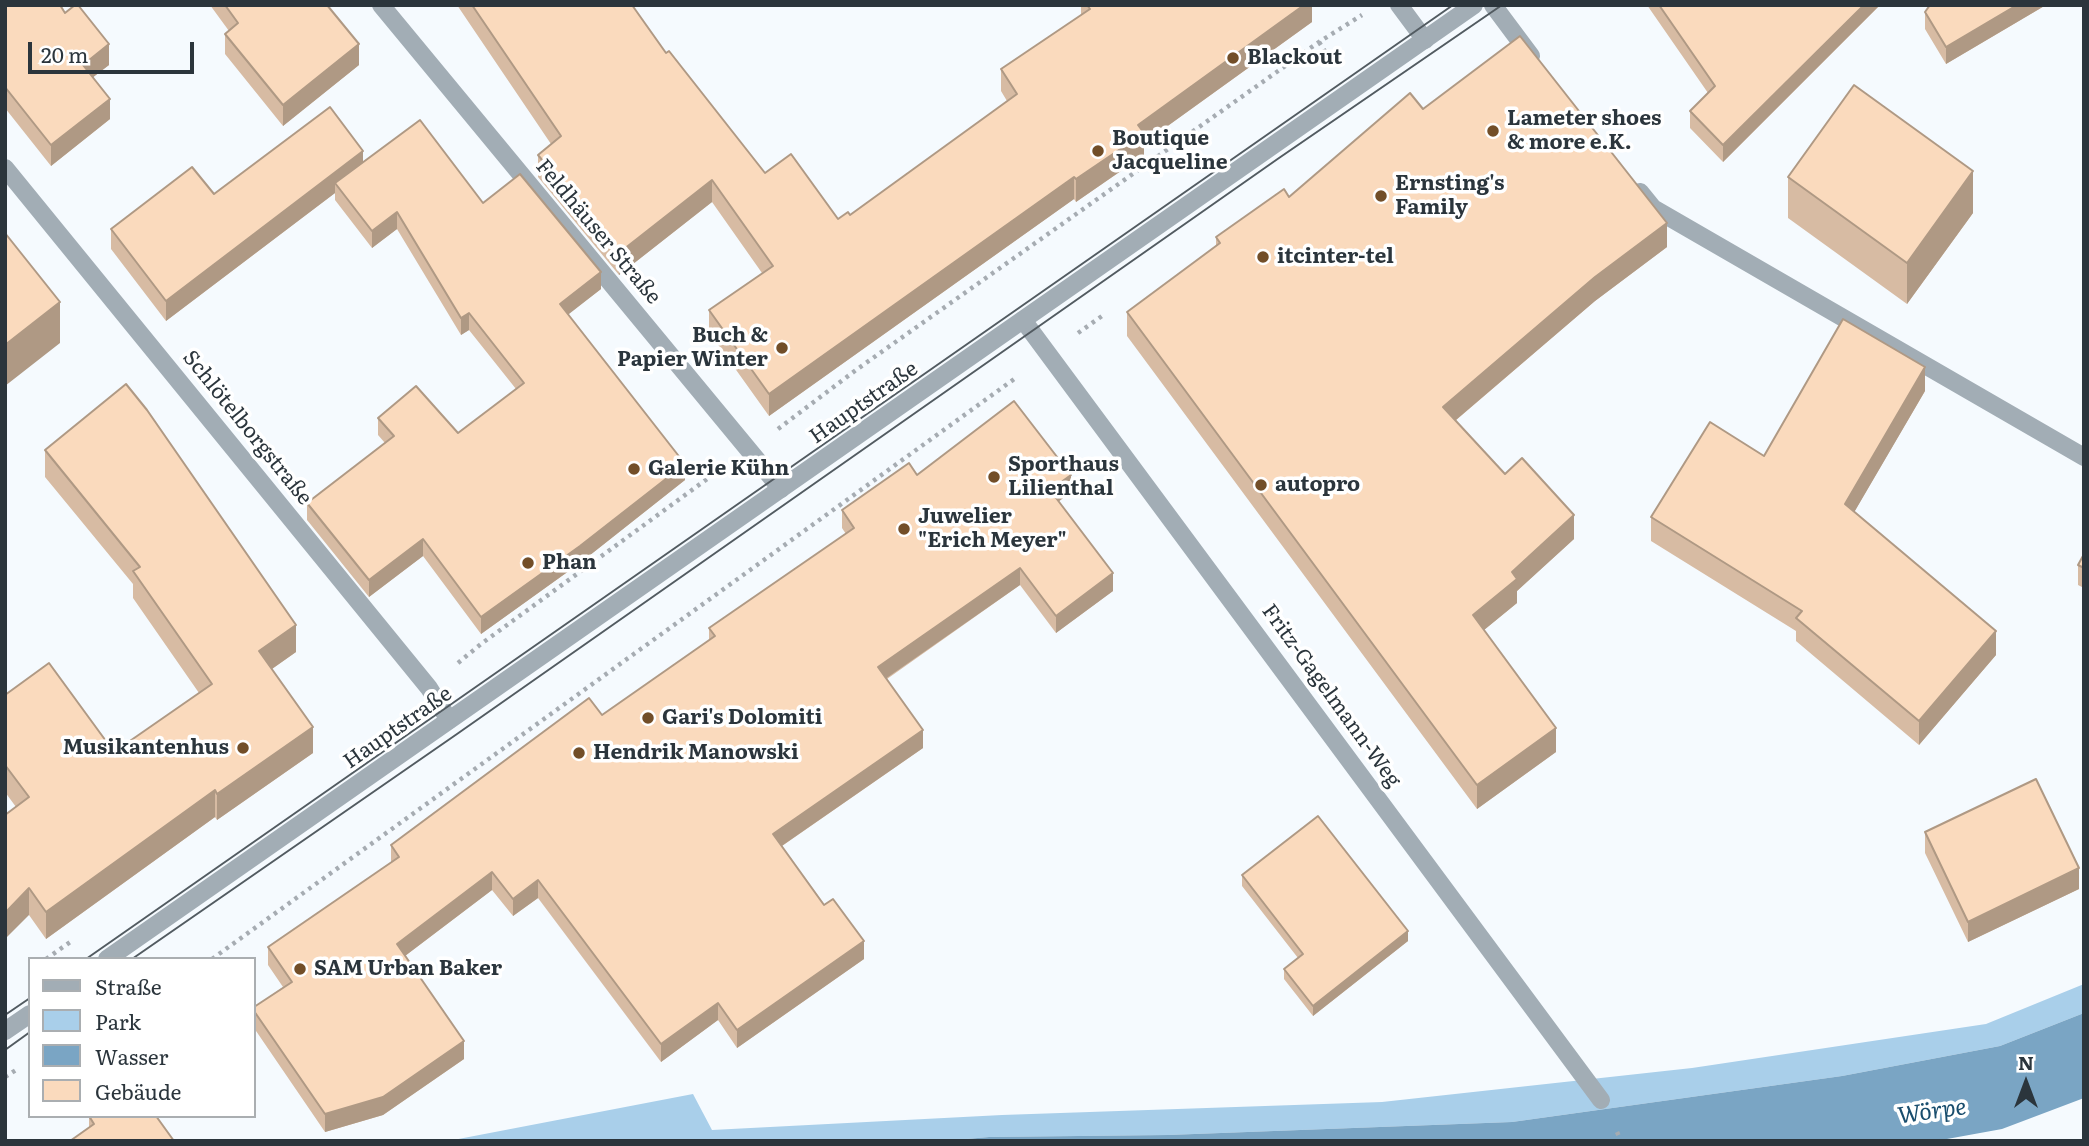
<!DOCTYPE html>
<meta charset="utf-8">
<style>
body{margin:0}
#map{position:relative;width:2089px;height:1146px;overflow:hidden;background:#f5fafe;font-family:Literata,serif}
canvas{display:block}
.frame{position:absolute;inset:0;border:7px solid #2b353c;pointer-events:none}
.legend{position:absolute;left:28px;top:957px;width:228px;height:161px;box-sizing:border-box;background:#fff;border:2px solid #aaaeb1;margin:0;padding:9px 12px;list-style:none;font-size:21px;color:#2b353c}
.legend li{display:flex;align-items:center;gap:14px;height:35px}
.legend b{width:35px;border:2px solid #aaaeb1}
.north{position:absolute;left:1991px;top:1048px;width:70px;height:70px;-webkit-text-stroke:5px #fff;paint-order:stroke;rotate:0deg;font-size:19px;font-weight:700;line-height:28px;text-align:center;color:#2b353c}
.north::after{content:'';display:block;margin:auto;width:24px;height:32px;background:#2b353c;clip-path:polygon(50% 0,100% 100%,50% 72%,0 100%)}
.scale{position:absolute;left:28px;top:42px;width:166px;height:32px;box-sizing:border-box;border:4px solid #2b353c;border-top:0;padding-left:9px;font-size:21px;line-height:24px;white-space:nowrap;color:#2b353c;-webkit-text-stroke:5px #fff;paint-order:stroke}
</style>
<div id="map">
<canvas width="2089" height="1146"></canvas>
<div class="frame"></div>
<ul class="legend">
<li><b style="height:9px;background:#a2adb5"></b>Straße</li>
<li><b style="height:19px;background:#a9cfea"></b>Park</li>
<li><b style="height:19px;background:#7aa5c4"></b>Wasser</li>
<li><b style="height:19px;background:#fadabd"></b>Gebäude</li>
</ul>
<div class="north">N</div>
<div class="scale">20 m</div>
</div>
<script>
const g = document.querySelector('canvas').getContext('2d');
g.lineJoin = 'round';
function paint(path, color) { g.fillStyle = color; g.fill(path, 'evenodd'); }
function stroke(path, color, width, dash) { g.strokeStyle = color; g.lineWidth = width; g.lineCap = dash ? 'butt' : 'round'; g.setLineDash(dash || []); g.stroke(path); }
function write(font, color, halo, rows, align = 'center') {
  g.font = font + ' Literata,serif'; g.lineWidth = 7; g.setLineDash([]); g.textBaseline = 'middle'; g.strokeStyle = halo; g.fillStyle = color; for (const [text, x, y, turn = 0] of rows) {
    g.save(); g.translate(x, y); g.rotate((+turn || 0) * Math.PI / 180); g.textAlign = isNaN(turn) ? turn : align; if (halo) g.strokeText(text, 0, 0); g.fillText(text, 0, 0); g.restore();
  }
}
paint(new Path2D(`
 M 2084,984 L 2084,1013 L 2000,1046 L 1842,1076 L 1512,1122 L 1168,1135 L 989,1137 L 944,1141 L 448,1141 L 693,1094 L 712,1130 L 1002,1115 L 1382,1102 L 1692,1068 L 1986,1024 Z`), '#a9cfea');
paint(new Path2D(`
 M 2084,1013 L 2084,1098 L 2002,1129 L 1936,1141 L 944,1141 L 989,1137 L 1168,1135 L 1512,1122 L 1842,1076 L 2000,1046 Z`), '#7aa5c4');
stroke(new Path2D(`
 M 1319,42 L 1330,59
 M 1078,333 L 1102,316
 M 778,429 L 856,370 L 1319,42 L 1362,15
 M 458,663 L 481,644 L 718,471
 M 46,959 L 73,940
 M 212,959 L 1017,377
 M 5,1077 L 16,1070
 M 1617,1132 L 1621,1141`), '#a6acb2', 4.5, [3.5, 5]);
stroke(new Path2D(`
 M 1493,5 L 1531,56
 M 1640,192 L 1653,208 L 2084,457`), '#a2adb5', 18);
stroke(new Path2D(`
 M 381,5 L 781,489
 M 1399,5 L 1425,40
 M 5,168 L 429,688 L 449,720
 M 1023,320 L 1601,1100`), '#a2adb5', 18);
stroke(new Path2D(`
 M 107,959 L 1474,5
 M 5,1031 L 30,1014`), '#a2adb5', 18);
stroke(new Path2D(`
 M 86,959 L 1453,5
 M 132,959 L 457,734 L 1279,158 L 1502,5
 M 5,1015 L 30,998
 M 5,1050 L 30,1032`), '#525b61', 2);
paint(new Path2D(`
 M 5,5 L 109,65 L 93,77 L 110,119 L 51,166 L 5,108 Z
 M 210,5 L 327,5 L 359,65 L 283,126 L 225,54 L 225,34 L 229,31 Z
 M 457,5 L 632,5 L 666,53 L 765,173 L 838,219 L 850,215 L 1007,101 L 1001,91 L 1001,69 L 1081,15 L 1081,5 L 1312,5 L 1312,22 L 1144,143 L 1144,155 L 1076,202 L 1074,199 L 769,416 L 709,332 L 709,310 L 762,273 L 712,202 L 619,275 L 538,177 L 538,155 L 551,144 Z
 M 1647,5 L 1880,5 L 1723,162 L 1690,128 L 1690,111 L 1708,93 Z
 M 1930,5 L 2046,5 L 1946,64 L 1925,29 L 1925,12 Z
 M 1423,109 L 1667,247 L 1595,301 L 1455,421 L 1505,474 L 1574,539 L 1517,591 L 1517,603 L 1484,630 L 1556,752 L 1477,809 L 1127,336 L 1127,312 L 1216,246 L 1216,237 L 1289,197 Z
 M 363,163 L 483,203 L 601,289 L 568,314 L 685,480 L 580,563 L 481,634 L 423,556 L 369,597 L 307,520 L 307,503 L 385,443 L 378,435 L 378,418 L 458,433 L 516,389 L 469,330 L 461,335 L 397,229 L 372,248 L 335,200 L 335,193 L 166,321 L 111,249 L 111,229 L 214,194 Z
 M 1788,177 L 1973,213 L 1907,304 L 1788,218 Z
 M 1925,391 L 1854,512 L 1996,655 L 1919,745 L 1796,641 L 1796,631 L 1651,541 L 1651,517 L 1764,456 Z
 M 45,450 L 296,652 L 272,669 L 313,753 L 217,820 L 215,817 L 46,939 L 29,915 L 16,807 L 5,792 L 5,695 L 114,752 L 199,693 L 133,598 L 133,584 L 45,477 Z
 M 917,475 L 1071,492 L 1058,502 L 1113,591 L 1056,633 L 1020,585 L 887,679 L 923,748 L 782,846 L 864,959 L 737,1048 L 718,1020 L 661,1062 L 538,898 L 513,916 L 492,890 L 405,956 L 464,1059 L 383,1115 L 325,1132 L 254,1028 L 254,1007 L 283,987 L 268,965 L 268,947 L 391,863 L 391,845 L 602,715 L 709,640 L 709,628 L 846,534 L 842,528 L 842,510 Z
 M 2084,554 L 2084,588 L 2078,585 L 2078,565 Z
 M 1925,832 L 2079,889 L 1968,942 L 1925,853 Z
 M 1242,875 L 1408,941 L 1313,1016 L 1284,979 L 1284,969 L 1298,958 L 1242,886 Z
 M 89,1116 L 174,1141 L 89,1128 Z`), '#d7bba3');
paint(new Path2D(`
 M 1304,5 L 1312,5 L 1312,22 L 1144,143 L 1144,155 L 1076,202 L 1076,179 L 1138,125 Z
 M 1864,5 L 1880,5 L 1723,162 L 1723,145 Z
 M 2017,5 L 2046,5 L 1946,64 L 1946,47 Z
 M 109,44 L 109,65 L 83,85 L 83,65 Z
 M 359,44 L 359,65 L 283,126 L 283,105 Z
 M 110,99 L 110,119 L 51,166 L 51,145 Z
 M 363,151 L 363,172 L 335,183 L 335,193 L 166,321 L 166,301 Z
 M 1973,171 L 1973,213 L 1907,304 L 1907,263 Z
 M 1074,177 L 1074,199 L 769,416 L 769,394 Z
 M 712,180 L 712,202 L 619,275 L 619,253 Z
 M 397,212 L 397,229 L 372,248 L 372,231 Z
 M 1667,223 L 1667,247 L 1595,301 L 1443,431 L 1443,407 L 1595,277 Z
 M 601,272 L 601,289 L 560,321 L 560,304 Z
 M 60,302 L 60,343 L 5,386 L 5,345 Z
 M 469,313 L 469,330 L 461,335 L 461,318 Z
 M 1925,367 L 1925,391 L 1845,528 L 1845,504 Z
 M 685,464 L 685,480 L 580,563 L 481,634 L 481,617 Z
 M 1071,475 L 1071,492 L 1050,508 L 1050,490 Z
 M 1574,515 L 1574,539 L 1517,591 L 1517,603 L 1473,639 L 1473,615 L 1512,572 Z
 M 423,539 L 423,556 L 369,597 L 369,580 Z
 M 1020,568 L 1020,585 L 878,684 L 878,667 Z
 M 1113,573 L 1113,591 L 1056,633 L 1056,616 Z
 M 296,625 L 296,652 L 259,678 L 259,651 Z
 M 1996,631 L 1996,655 L 1919,745 L 1919,721 Z
 M 313,727 L 313,753 L 217,820 L 217,794 Z
 M 1556,728 L 1556,752 L 1477,809 L 1477,785 Z
 M 923,730 L 923,748 L 773,852 L 773,834 Z
 M 215,790 L 215,817 L 46,939 L 46,912 Z
 M 2079,868 L 2079,889 L 1968,942 L 1968,922 Z
 M 492,872 L 492,890 L 397,962 L 397,944 Z
 M 538,880 L 538,898 L 513,916 L 513,899 Z
 M 29,888 L 29,915 L 5,939 L 5,913 Z
 M 1408,931 L 1408,941 L 1313,1016 L 1313,1006 Z
 M 864,941 L 864,959 L 737,1048 L 737,1030 Z
 M 718,1003 L 718,1020 L 661,1062 L 661,1044 Z
 M 464,1041 L 464,1059 L 383,1115 L 325,1132 L 325,1114 Z`), '#af9984');
const building = new Path2D(`
 M 5,5 L 60,5 L 65,13 L 75,5 L 78,5 L 109,44 L 83,65 L 110,99 L 51,145 L 5,87 Z
 M 225,5 L 327,5 L 359,44 L 283,105 L 225,34 L 238,23 Z
 M 472,5 L 632,5 L 666,53 L 669,51 L 765,173 L 791,154 L 838,219 L 848,212 L 850,215 L 1017,94 L 1001,69 L 1090,9 L 1087,5 L 1304,5 L 1138,125 L 1144,133 L 1076,179 L 1074,177 L 769,394 L 709,310 L 773,266 L 712,180 L 619,253 L 538,155 L 561,136 Z
 M 1659,5 L 1864,5 L 1723,145 L 1690,111 L 1715,86 Z
 M 1930,5 L 2017,5 L 1946,47 L 1925,12 Z
 M 1520,36 L 1667,223 L 1595,277 L 1443,407 L 1505,474 L 1522,458 L 1574,515 L 1512,572 L 1517,579 L 1473,615 L 1556,728 L 1477,785 L 1127,312 L 1220,243 L 1216,237 L 1284,189 L 1289,197 L 1410,93 L 1423,109 Z
 M 1854,85 L 1973,171 L 1907,263 L 1788,177 Z
 M 330,107 L 363,151 L 166,301 L 111,229 L 192,167 L 214,194 Z
 M 420,120 L 483,203 L 520,174 L 601,272 L 560,304 L 685,464 L 580,546 L 481,617 L 423,539 L 369,580 L 307,503 L 394,436 L 378,418 L 416,386 L 458,433 L 524,383 L 469,313 L 461,318 L 397,212 L 372,231 L 335,183 Z
 M 5,233 L 60,302 L 5,345 Z
 M 1843,319 L 1925,367 L 1845,504 L 1996,631 L 1919,721 L 1796,618 L 1802,611 L 1651,517 L 1710,422 L 1764,456 Z
 M 126,384 L 147,410 L 296,625 L 259,651 L 313,727 L 217,794 L 215,790 L 46,912 L 29,888 L 5,913 L 5,815 L 29,797 L 5,765 L 5,695 L 49,663 L 114,752 L 212,684 L 133,571 L 140,567 L 45,450 Z
 M 1014,401 L 1071,475 L 1050,490 L 1113,573 L 1056,616 L 1020,568 L 878,667 L 923,730 L 773,834 L 824,905 L 833,899 L 864,941 L 737,1030 L 718,1003 L 661,1044 L 538,880 L 513,899 L 492,872 L 397,944 L 464,1041 L 383,1097 L 325,1114 L 254,1011 L 254,1007 L 292,982 L 268,947 L 399,857 L 391,845 L 589,698 L 602,715 L 715,636 L 709,628 L 854,528 L 842,510 L 909,463 L 917,475 Z
 M 2084,554 L 2084,568 L 2078,565 Z
 M 2036,779 L 2079,868 L 1968,922 L 1925,832 Z
 M 1318,816 L 1408,931 L 1313,1006 L 1284,969 L 1303,954 L 1242,875 Z
 M 89,1116 L 156,1116 L 174,1141 L 70,1141 L 94,1124 Z`);
paint(building, '#fadabd');
stroke(building, '#af9984', 2);
for (const [x, y, r, color] of [
 [1233,58,7,"#724e28"],
 [1493,131,7,"#724e28"],
 [1098,151,7,"#724e28"],
 [1381,196,7,"#724e28"],
 [1263,257,7,"#724e28"],
 [782,348,7,"#724e28"],
 [634,469,7,"#724e28"],
 [994,477,7,"#724e28"],
 [1261,485,7,"#724e28"],
 [904,529,7,"#724e28"],
 [528,563,7,"#724e28"],
 [648,718,7,"#724e28"],
 [243,748,7,"#724e28"],
 [579,753,7,"#724e28"],
 [300,969,7,"#724e28"]
]) { const dot = new Path2D(); dot.arc(x, y, r, 0, 2 * Math.PI); g.fillStyle = color; g.fill(dot); stroke(dot, '#fff', 2.5); }
write('bold 21px', '#2b353c', '#fff', [
 ["Blackout",1247,58],
 ["Lameter shoes",1507,119],
 ["& more e.K.",1507,143],
 ["Boutique",1112,139],
 ["Jacqueline",1112,163],
 ["Ernsting's",1395,184],
 ["Family",1395,208],
 ["itcinter-tel",1277,257],
 ["Buch &",768,336,"right"],
 ["Papier Winter",768,360,"right"],
 ["Sporthaus",1008,465],
 ["Lilienthal",1008,489],
 ["Galerie Kühn",648,469],
 ["autopro",1275,485],
 ["Juwelier",918,517],
 ["\"Erich Meyer\"",918,541],
 ["Phan",542,563],
 ["Gari's Dolomiti",662,718],
 ["Musikantenhus",229,748,"right"],
 ["Hendrik Manowski",593,753],
 ["SAM Urban Baker",314,969]
], 'left');
write('21px', '#2b353c', '#fff', [
 ["Feldhäuser Straße",598,232,50],
 ["Hauptstraße",864,403,-35],
 ["Schlötelborgstraße",247,428,51],
 ["Fritz-Gagelmann-Weg",1331,696,54],
 ["Hauptstraße",398,728,-35]
]);
write('italic 23px', '#194d6d', '#fff', [
 ["Wörpe",1932,1112,-8]
]);
</script>
